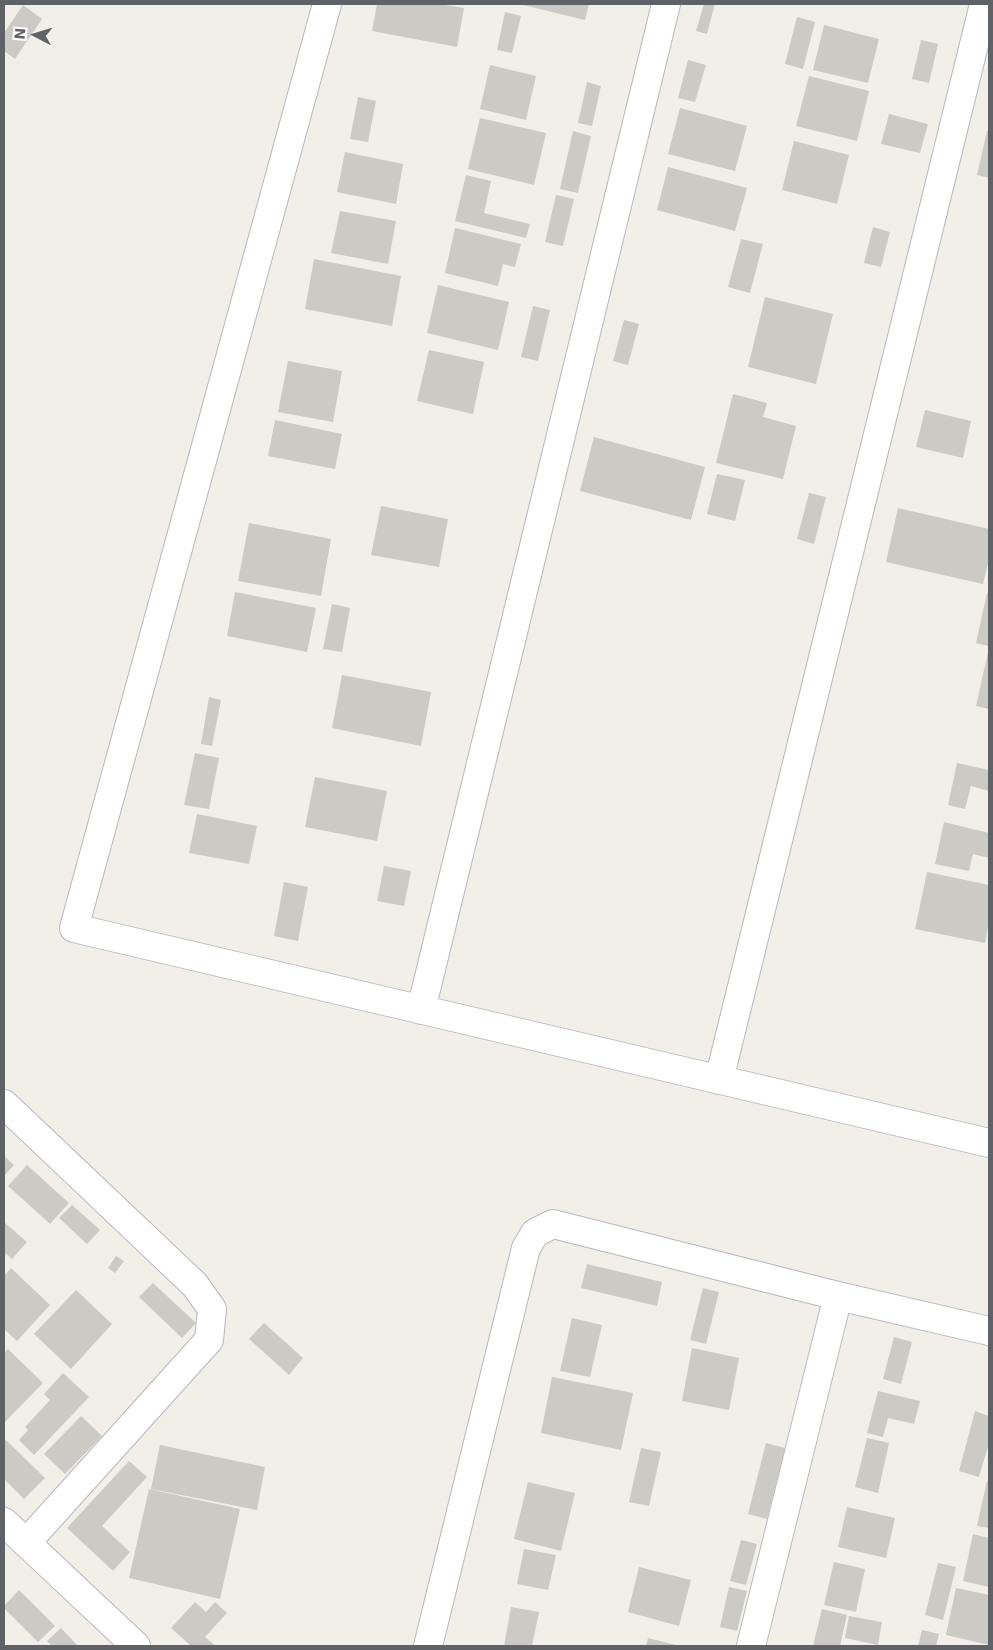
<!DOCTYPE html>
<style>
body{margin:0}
#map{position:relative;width:993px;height:1650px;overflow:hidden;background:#f1efe8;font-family:"DejaVu Sans",sans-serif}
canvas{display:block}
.frame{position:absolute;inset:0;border:5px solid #5f6368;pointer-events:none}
.north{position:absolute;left:10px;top:10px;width:50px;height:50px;-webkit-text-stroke:4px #fff;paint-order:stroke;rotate:275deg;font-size:14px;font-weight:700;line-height:20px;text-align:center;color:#5f6368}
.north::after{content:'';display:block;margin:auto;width:18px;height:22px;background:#5f6368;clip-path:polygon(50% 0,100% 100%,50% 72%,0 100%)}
</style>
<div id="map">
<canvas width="993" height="1650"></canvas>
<div class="frame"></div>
<div class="north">N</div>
</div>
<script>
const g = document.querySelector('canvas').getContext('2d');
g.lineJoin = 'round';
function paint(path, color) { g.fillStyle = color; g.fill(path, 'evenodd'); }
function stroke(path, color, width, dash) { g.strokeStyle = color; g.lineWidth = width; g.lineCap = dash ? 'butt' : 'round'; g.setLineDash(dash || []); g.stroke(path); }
paint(new Path2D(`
 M 377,4 L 439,4 L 464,8 L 457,47 L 372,31 Z
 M 519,4 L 589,4 L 585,20 Z
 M 704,4 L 715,4 L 707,34 L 696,31 Z
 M 23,5 L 42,19 L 15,59 L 4,51 L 4,33 Z
 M 505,12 L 521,16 L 512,53 L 497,50 Z
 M 797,17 L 815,22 L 803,69 L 785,64 Z
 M 824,25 L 879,39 L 868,83 L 813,70 Z
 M 921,40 L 938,44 L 929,83 L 912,79 Z
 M 688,60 L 706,65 L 695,102 L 678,98 Z
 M 490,65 L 536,76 L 526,120 L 480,109 Z
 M 809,76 L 869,91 L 857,141 L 796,126 Z
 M 587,82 L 601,86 L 592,126 L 578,123 Z
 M 358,97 L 376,101 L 368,142 L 350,139 Z
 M 680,108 L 747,126 L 735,171 L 668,154 Z
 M 889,114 L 928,124 L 920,153 L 881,144 Z
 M 480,118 L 546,133 L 534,185 L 468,169 Z
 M 573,131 L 591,136 L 578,193 L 560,189 Z
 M 987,131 L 989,131 L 989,178 L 977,175 Z
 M 794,141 L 849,155 L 837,204 L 782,190 Z
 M 345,152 L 403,164 L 396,204 L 337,192 Z
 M 668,167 L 747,188 L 735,231 L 657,210 Z
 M 466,175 L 491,181 L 484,213 L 530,224 L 526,238 L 455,221 Z
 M 556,195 L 574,199 L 563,246 L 545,242 Z
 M 340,211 L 396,221 L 388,264 L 331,253 Z
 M 873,227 L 890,232 L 881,267 L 864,263 Z
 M 455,228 L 521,244 L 515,267 L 503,264 L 498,286 L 445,273 Z
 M 741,239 L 763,244 L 750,293 L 728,287 Z
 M 314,259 L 401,276 L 392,326 L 305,309 Z
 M 438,285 L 509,302 L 498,350 L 427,333 Z
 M 765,297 L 833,314 L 816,384 L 748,367 Z
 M 533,306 L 550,310 L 538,361 L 521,357 Z
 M 624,320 L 639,324 L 628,365 L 613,361 Z
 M 429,350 L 484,362 L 473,414 L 417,401 Z
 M 288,361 L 342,371 L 333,422 L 278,412 Z
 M 733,394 L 767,403 L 763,417 L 796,426 L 783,479 L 716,463 Z
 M 925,410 L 971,421 L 963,458 L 916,447 Z
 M 275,420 L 342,434 L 335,469 L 268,456 Z
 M 594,437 L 705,467 L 691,520 L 580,491 Z
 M 717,474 L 745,480 L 735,521 L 707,514 Z
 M 809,493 L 826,497 L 814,544 L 797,539 Z
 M 381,506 L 448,519 L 439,567 L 371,555 Z
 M 898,508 L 989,529 L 989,559 L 983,584 L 886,562 Z
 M 249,523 L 331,539 L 321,596 L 238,581 Z
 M 235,592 L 316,608 L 307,652 L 227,636 Z
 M 987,593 L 989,593 L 988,646 L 976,643 Z
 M 332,604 L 350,608 L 342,652 L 323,649 Z
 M 988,652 L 989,652 L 989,709 L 976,706 Z
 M 342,675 L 431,692 L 421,746 L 332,728 Z
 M 209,697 L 221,700 L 212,746 L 201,744 Z
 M 195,753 L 219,758 L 209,809 L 184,805 Z
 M 957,763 L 989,770 L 989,791 L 971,786 L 965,809 L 948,805 Z
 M 315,777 L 387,791 L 377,841 L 305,827 Z
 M 197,814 L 257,826 L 249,864 L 189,853 Z
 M 944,822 L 989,833 L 989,858 L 973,854 L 969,871 L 935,864 Z
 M 384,866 L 411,871 L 404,906 L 377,901 Z
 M 927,872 L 989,885 L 989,921 L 985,943 L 915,929 Z
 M 284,882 L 308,887 L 298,941 L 274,936 Z
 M 4,1156 L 14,1165 L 4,1176 Z
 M 27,1165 L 69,1203 L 50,1224 L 8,1186 Z
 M 72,1205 L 100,1230 L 87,1244 L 59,1218 Z
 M 4,1222 L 27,1242 L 12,1259 L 4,1252 Z
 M 116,1256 L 124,1261 L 115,1273 L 108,1268 Z
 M 587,1264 L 662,1282 L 657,1306 L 581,1288 Z
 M 11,1268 L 50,1305 L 17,1341 L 4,1329 L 4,1276 Z
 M 153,1283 L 196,1323 L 182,1338 L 139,1297 Z
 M 703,1288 L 719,1292 L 706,1344 L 690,1340 Z
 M 76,1290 L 112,1324 L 71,1369 L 34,1334 Z
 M 572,1318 L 602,1325 L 590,1377 L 560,1371 Z
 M 264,1323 L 303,1358 L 289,1375 L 249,1339 Z
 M 894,1337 L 912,1342 L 901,1384 L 883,1379 Z
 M 692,1348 L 739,1358 L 729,1410 L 682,1401 Z
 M 8,1349 L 43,1383 L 4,1423 L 4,1353 Z
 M 63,1373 L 89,1397 L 34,1455 L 19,1440 L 28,1430 L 25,1427 L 50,1400 L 44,1394 Z
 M 552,1377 L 633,1393 L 621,1450 L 541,1433 Z
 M 878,1391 L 920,1401 L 914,1424 L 888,1418 L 883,1437 L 867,1433 Z
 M 975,1411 L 989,1416 L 989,1443 L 979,1477 L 959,1471 Z
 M 81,1416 L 102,1436 L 65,1474 L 44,1454 Z
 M 867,1438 L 889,1443 L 878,1493 L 855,1487 Z
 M 6,1440 L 45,1478 L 24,1499 L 4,1479 L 4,1442 Z
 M 766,1443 L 785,1448 L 767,1519 L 748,1514 Z
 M 160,1445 L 265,1467 L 257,1510 L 151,1489 Z
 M 641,1448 L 661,1452 L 649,1506 L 629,1502 Z
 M 129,1461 L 147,1477 L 102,1526 L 130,1552 L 113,1571 L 67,1528 Z
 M 987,1481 L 989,1482 L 989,1528 L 977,1526 Z
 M 528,1482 L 575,1493 L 561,1551 L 514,1539 Z
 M 149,1489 L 240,1509 L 220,1599 L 129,1578 Z
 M 847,1507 L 895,1518 L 886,1558 L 838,1547 Z
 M 973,1534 L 989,1538 L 989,1587 L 963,1581 Z
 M 741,1540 L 757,1544 L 746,1585 L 730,1581 Z
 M 524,1549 L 556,1555 L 548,1590 L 517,1584 Z
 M 834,1562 L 865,1569 L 856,1612 L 824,1605 Z
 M 938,1563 L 956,1567 L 943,1620 L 925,1615 Z
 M 639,1567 L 691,1580 L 679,1626 L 628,1612 Z
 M 729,1587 L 747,1591 L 737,1631 L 720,1627 Z
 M 956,1588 L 989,1595 L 989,1645 L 946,1635 Z
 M 19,1590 L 55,1626 L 38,1642 L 4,1608 L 4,1606 Z
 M 195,1602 L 206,1612 L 215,1602 L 227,1613 L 205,1637 L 216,1646 L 191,1646 L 171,1628 Z
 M 511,1607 L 539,1612 L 532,1646 L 504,1646 Z
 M 822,1609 L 847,1615 L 840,1646 L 813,1646 Z
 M 849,1616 L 882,1622 L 878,1645 L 845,1638 Z
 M 61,1628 L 78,1646 L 52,1646 L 47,1641 Z
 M 922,1630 L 939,1634 L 936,1646 L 918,1646 Z
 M 648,1638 L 680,1646 L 646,1646 Z`), '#cccac5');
const minor = new Path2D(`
 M 327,4 L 74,928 L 989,1143
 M 421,1010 L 666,4
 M 719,1080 L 984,4
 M 4,1104 L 195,1285 L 212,1309 L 209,1340 L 26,1543
 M 4,1522 L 136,1646
 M 428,1646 L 526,1248 L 535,1233 L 553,1224 L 838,1296 L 989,1331
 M 751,1646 L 838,1296`);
stroke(minor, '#b5b8bc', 30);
stroke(minor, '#fff', 28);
</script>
